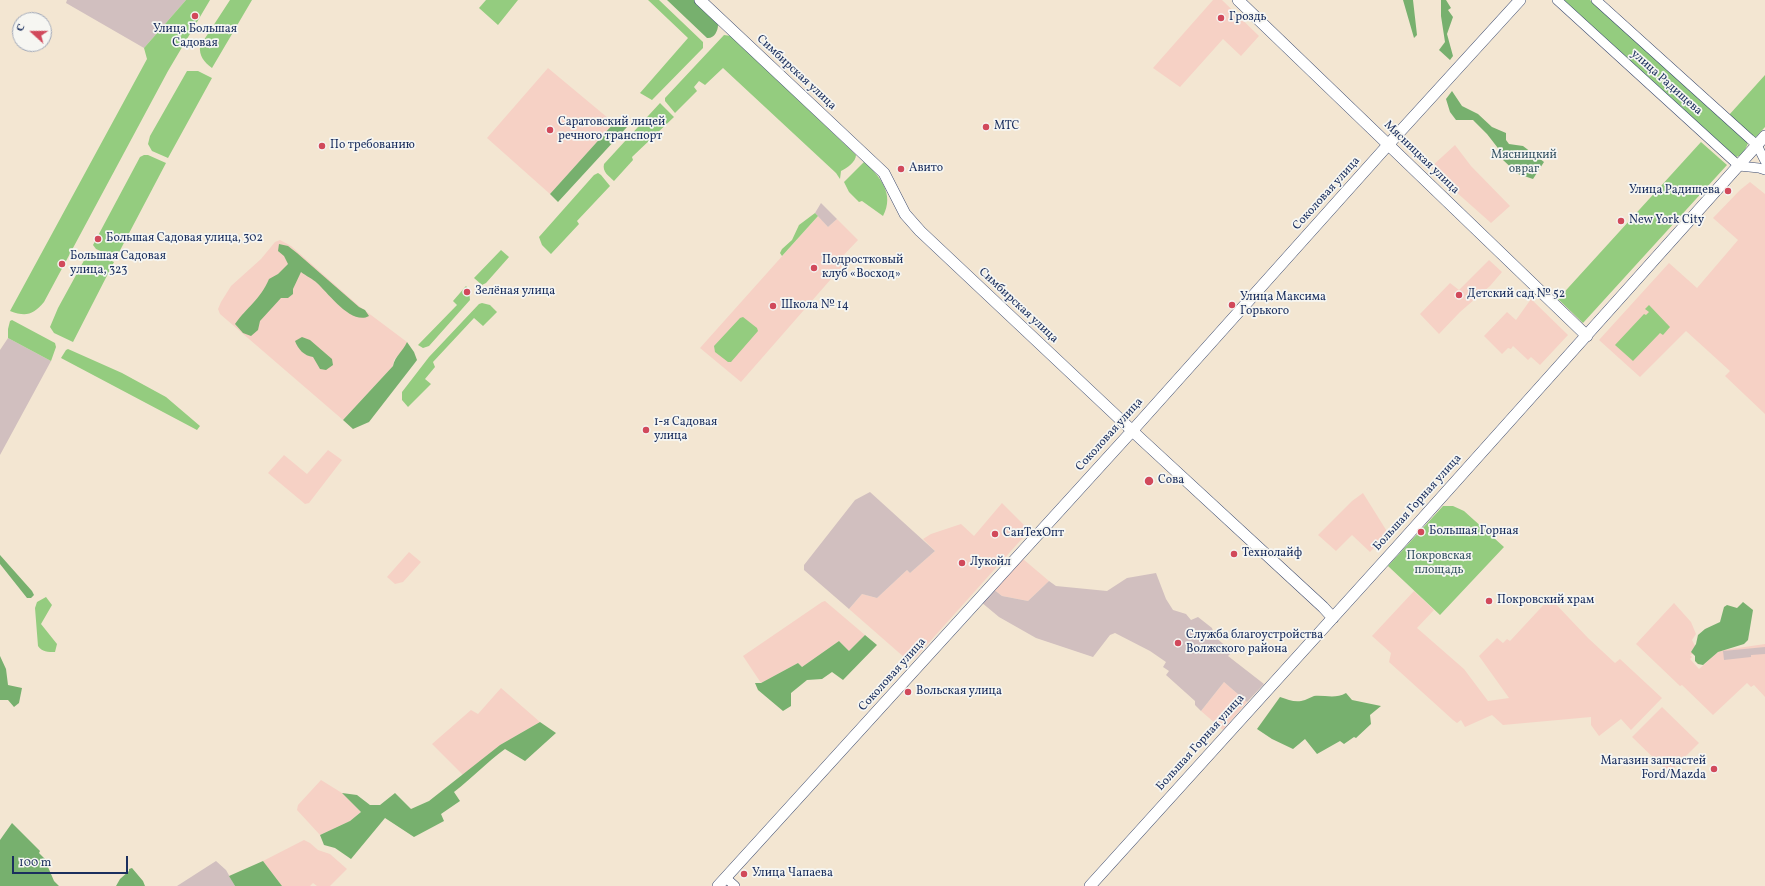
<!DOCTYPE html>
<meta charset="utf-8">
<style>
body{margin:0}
#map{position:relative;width:1765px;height:886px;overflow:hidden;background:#f3e6d2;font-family:Vollkorn,serif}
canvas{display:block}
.north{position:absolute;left:12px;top:12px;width:40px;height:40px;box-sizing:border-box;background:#f6f6f2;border:1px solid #9ea6b7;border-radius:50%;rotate:291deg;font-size:11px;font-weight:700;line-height:16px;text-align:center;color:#1b2f5e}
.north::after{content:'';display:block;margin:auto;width:14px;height:18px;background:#d1495b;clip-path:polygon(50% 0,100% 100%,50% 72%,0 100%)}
.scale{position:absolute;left:12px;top:856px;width:116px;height:18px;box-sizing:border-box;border:2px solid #1b2f5e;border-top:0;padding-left:5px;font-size:12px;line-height:14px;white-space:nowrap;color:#1b2f5e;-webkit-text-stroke:3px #f6f6f2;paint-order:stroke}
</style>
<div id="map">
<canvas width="1765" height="886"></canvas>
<div class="north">С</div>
<div class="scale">100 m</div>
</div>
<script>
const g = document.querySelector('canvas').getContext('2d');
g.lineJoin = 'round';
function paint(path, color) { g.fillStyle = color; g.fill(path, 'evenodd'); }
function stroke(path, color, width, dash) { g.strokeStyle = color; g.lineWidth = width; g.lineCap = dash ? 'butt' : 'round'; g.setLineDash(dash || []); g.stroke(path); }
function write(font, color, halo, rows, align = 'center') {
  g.font = font + ' Vollkorn,serif'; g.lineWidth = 3.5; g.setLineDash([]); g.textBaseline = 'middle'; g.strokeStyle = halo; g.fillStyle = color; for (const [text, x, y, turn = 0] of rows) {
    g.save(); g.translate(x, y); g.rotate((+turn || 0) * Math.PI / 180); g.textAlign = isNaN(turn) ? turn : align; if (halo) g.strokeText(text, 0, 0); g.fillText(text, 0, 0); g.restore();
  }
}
paint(new Path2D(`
 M 1213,0 L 1222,0 L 1259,36 L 1241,56 L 1223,39 L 1180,87 L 1153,68 Z
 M 548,68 L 614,123 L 550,194 L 487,138 Z
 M 1455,145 L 1471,166 L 1510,206 L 1491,223 L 1455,191 L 1431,167 Z
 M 1750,182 L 1765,194 L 1765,414 L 1725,376 L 1730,371 L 1686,331 L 1640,377 L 1599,340 L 1669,263 L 1697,288 L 1738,240 L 1713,218 L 1740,190 Z
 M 818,216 L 828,227 L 837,219 L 858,240 L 840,259 L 845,263 L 741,382 L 700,348 Z
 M 280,240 L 291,246 L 359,306 L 407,342 L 405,348 L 394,360 L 393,366 L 343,420 L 220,314 L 218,309 L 221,302 L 231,286 L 261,259 L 275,242 Z
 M 1489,260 L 1502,272 L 1490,286 L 1460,312 L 1439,334 L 1420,314 L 1450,283 L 1459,290 Z
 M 1531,299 L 1568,335 L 1540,365 L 1531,357 L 1528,360 L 1513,346 L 1511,349 L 1508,348 L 1502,354 L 1484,336 L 1507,312 L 1516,320 Z
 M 328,450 L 342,460 L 309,503 L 305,504 L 268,473 L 284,455 L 307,474 Z
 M 1363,493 L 1388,533 L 1370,552 L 1352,535 L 1336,551 L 1318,535 L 1352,501 Z
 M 1002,503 L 1027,528 L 1028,532 L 916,657 L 910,659 L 905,658 L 849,609 L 862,594 L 877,598 L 907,570 L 910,573 L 935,551 L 923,539 L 931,534 L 961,524 L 974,536 Z
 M 409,552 L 421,562 L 403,582 L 395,584 L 387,577 Z
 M 1023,559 L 1049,581 L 1028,601 L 1002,596 L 993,589 Z
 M 1414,591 L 1434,610 L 1417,628 L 1464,669 L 1488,701 L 1509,698 L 1479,656 L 1497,638 L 1503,643 L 1507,639 L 1510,641 L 1550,598 L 1588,638 L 1615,663 L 1620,659 L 1662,698 L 1631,730 L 1621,719 L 1599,736 L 1591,725 L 1591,717 L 1503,725 L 1492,715 L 1465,727 L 1461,720 L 1457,723 L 1453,720 L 1389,662 L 1391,653 L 1372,636 Z
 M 825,601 L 865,635 L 849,651 L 839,641 L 802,667 L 798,663 L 761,683 L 743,656 L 822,602 Z
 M 1674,603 L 1691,622 L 1696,634 L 1692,640 L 1698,652 L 1690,655 L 1692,657 L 1690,659 L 1699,669 L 1718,652 L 1724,650 L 1765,644 L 1765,697 L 1754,685 L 1751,687 L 1747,683 L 1713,715 L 1682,685 L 1680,686 L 1636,644 Z
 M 1224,682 L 1247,702 L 1223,730 L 1201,711 Z
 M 501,688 L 540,722 L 500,745 L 463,775 L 432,744 L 471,710 L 478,714 Z
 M 1662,707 L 1699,743 L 1672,770 L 1669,767 L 1667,769 L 1663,767 L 1632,737 Z
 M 321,780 L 342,793 L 361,812 L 350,821 L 320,835 L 297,810 L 298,805 Z
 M 304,840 L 310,843 L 318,850 L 330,854 L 347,869 L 330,886 L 317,886 L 313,883 L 310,886 L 282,886 L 263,861 Z`), '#f6d1c5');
paint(new Path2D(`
 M 67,0 L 186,0 L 144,48 L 66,3 Z
 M 821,203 L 837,219 L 828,227 L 815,213 Z
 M 8,338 L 51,361 L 0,455 L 0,350 Z
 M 870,492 L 935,551 L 910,573 L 907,570 L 877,598 L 862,594 L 849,609 L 804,570 L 804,565 L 855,500 Z
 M 1156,573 L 1166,599 L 1173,610 L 1186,614 L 1191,620 L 1198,617 L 1212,628 L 1215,637 L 1228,648 L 1230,654 L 1228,656 L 1264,684 L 1247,702 L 1224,682 L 1201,711 L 1195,705 L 1195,701 L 1166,675 L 1169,671 L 1163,667 L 1166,662 L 1150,651 L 1115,633 L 1110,635 L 1093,657 L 1036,638 L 999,617 L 981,602 L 993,589 L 1002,596 L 1028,601 L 1049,581 L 1056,586 L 1107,591 L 1127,578 Z
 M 1765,647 L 1765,654 L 1751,655 L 1751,657 L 1724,660 L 1723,651 Z
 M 216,861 L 226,870 L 235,886 L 177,886 Z`), '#d1bfbf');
paint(new Path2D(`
 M 186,0 L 210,0 L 168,71 L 44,302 C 33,315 26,317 10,311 L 147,59 L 144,48 Z
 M 230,0 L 252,0 L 212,68 C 204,62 199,56 200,46 Z
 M 486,0 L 518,0 L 498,25 L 479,8 Z
 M 648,0 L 659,0 L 703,42 L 703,48 L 652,100 L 640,93 L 688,38 Z
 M 1562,0 L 1590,0 L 1747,140 L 1748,143 C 1746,149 1742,156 1736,157 Z
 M 724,35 L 731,36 L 856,155 C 856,162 847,168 841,171 L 840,179 L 836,173 L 723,68 L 705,85 L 699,81 L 694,87 L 697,91 L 675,113 L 665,101 L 665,98 Z
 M 187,71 L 198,71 L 212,78 L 168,158 L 152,151 L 148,144 L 150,136 Z
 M 1765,75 L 1765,127 L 1755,138 L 1729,115 Z
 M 660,103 L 674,117 L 632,157 L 633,160 L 614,181 C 609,176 602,172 604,164 Z
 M 1701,142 L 1727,165 L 1583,323 L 1558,299 Z
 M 144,155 L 148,155 L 166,163 L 116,258 L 96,249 L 93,245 L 140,157 Z
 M 864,162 C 880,176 895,194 883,216 L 862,201 L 859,202 L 849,192 L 844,182 Z
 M 598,173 L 601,175 L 610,186 L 577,221 L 579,224 L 551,254 L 542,245 L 539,237 L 594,175 Z
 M 815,213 L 818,216 L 782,256 L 780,253 L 782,249 L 792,240 L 799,225 Z
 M 501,250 L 509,257 L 486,283 L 482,285 L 474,278 Z
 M 94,253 L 114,262 L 73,342 L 54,333 L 50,327 L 58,308 L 87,255 Z
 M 466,286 L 469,290 L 470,300 L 429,346 L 423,348 L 418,345 L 457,305 L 453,301 Z
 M 482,303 L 490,305 L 497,312 L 483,326 L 474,318 L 433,362 L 435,367 L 425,379 L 431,384 L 408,407 L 402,400 L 402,392 L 429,357 L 479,304 Z
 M 1649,305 L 1670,327 L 1663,335 L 1660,333 L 1633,361 L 1615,345 L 1644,314 L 1646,315 L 1649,312 L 1645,309 Z
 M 743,317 L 757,328 L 758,331 L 731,362 L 728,362 L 715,352 L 714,346 L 740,318 Z
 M 12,320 L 55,343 L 56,347 L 51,361 L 8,338 L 8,329 L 10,321 Z
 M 68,349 L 122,373 L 166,397 L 200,426 L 197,430 L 61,358 L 66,350 Z
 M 1443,506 L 1453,506 L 1464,511 L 1504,547 L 1440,615 L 1388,566 Z
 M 46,597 L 52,605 L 41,624 L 57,644 L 55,652 C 48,652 42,652 38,646 L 35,608 L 37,602 Z`), '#94cc7f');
paint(new Path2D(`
 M 667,0 L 694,0 L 716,21 L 718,25 C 718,31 714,39 707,38 Z
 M 1403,0 L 1413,0 L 1417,35 L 1414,38 Z
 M 1441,0 L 1446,0 L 1451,8 L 1448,10 L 1453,17 L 1447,34 L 1453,56 L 1450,60 L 1439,50 L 1445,42 L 1441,16 Z
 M 1452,91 L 1462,106 L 1478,114 L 1492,127 L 1506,133 L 1506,140 L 1509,144 L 1523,146 L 1544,162 L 1533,179 L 1518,174 L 1503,160 L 1501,152 L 1487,134 L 1473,120 L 1456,120 L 1450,112 L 1446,99 Z
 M 614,123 L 620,127 L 627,127 L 558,202 L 550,194 Z
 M 279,244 L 288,246 L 297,253 L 359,307 L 365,310 L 369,316 C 352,326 328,293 317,283 C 313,279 306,276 301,272 L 293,289 L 293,294 L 288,298 L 281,298 L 260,321 L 258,330 L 251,336 L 243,333 L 235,324 C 247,307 260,300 269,279 L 278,274 L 288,264 L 284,256 L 278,251 Z
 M 302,337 L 310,340 L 332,359 L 333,365 L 326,370 L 320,369 L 313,357 C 304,356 298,349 295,341 Z
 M 407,342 L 414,352 L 417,360 L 414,364 L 369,422 L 353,429 L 343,420 L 393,366 C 395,356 403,351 407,342 Z
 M 0,555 L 32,591 L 34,595 L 31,598 L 27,598 L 0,564 Z
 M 1743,602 L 1753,610 L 1748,640 L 1744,644 L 1718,652 L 1703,665 L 1698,664 L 1695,661 L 1695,656 L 1691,652 L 1696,644 L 1698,635 L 1705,629 L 1720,622 L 1724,607 L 1727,605 L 1737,608 Z
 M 865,635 L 877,645 L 843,680 L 832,672 L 822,679 L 807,680 L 791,693 L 791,706 L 783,711 L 758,690 L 755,683 L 761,683 L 798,663 L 802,667 L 839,641 L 849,651 Z
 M 0,656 L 6,669 L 8,685 L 22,688 L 19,703 L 14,707 L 8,700 L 0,700 Z
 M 1346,693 L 1352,700 L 1381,706 L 1370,715 L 1371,724 L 1356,738 L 1354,737 L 1344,744 L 1340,741 L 1317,754 L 1305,739 L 1293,749 L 1272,739 L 1257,729 L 1280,697 C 1289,700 1296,703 1305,700 C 1308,699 1311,697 1314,696 C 1325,695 1336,699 1346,693 Z
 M 540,722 L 556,733 L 525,761 L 505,749 C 487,762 472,778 454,792 L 460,801 L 441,814 L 444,821 L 414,837 L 385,818 L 351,859 L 335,848 L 324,845 L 320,835 L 350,821 L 361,812 L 342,793 L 357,795 L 370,805 L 380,805 L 395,793 L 411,809 L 429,801 L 500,745 Z
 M 12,823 L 40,851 L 39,853 L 50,864 L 48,867 L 54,881 L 59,886 L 0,886 L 0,840 Z
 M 263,861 L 282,886 L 235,886 L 229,876 Z
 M 132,868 L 143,881 L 145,886 L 116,886 L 120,879 L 129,871 L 129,869 Z`), '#77b06e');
const tertiary = new Path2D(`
 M 1557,0 L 1739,166 L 1759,168 L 1765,170
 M 1596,0 L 1750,139 L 1757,145 L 1765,161
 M 726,878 L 735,886`);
const primary = new Path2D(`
 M 700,0 L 884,173 L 905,214 L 920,231 L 1141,439 L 1323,607 L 1333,618
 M 1238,0 L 1587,336
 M 718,886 L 1132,431 L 1396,136 L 1520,0
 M 1090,886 L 1396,548 L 1765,136`);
stroke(tertiary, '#3b4a6f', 10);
stroke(primary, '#3b4a6f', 12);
stroke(tertiary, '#fff', 9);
stroke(primary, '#fff', 11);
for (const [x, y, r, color] of [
 [195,16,4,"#d1495b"],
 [1221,18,4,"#d1495b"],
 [986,127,4,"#d1495b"],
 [550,130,4,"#d1495b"],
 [322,146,4,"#d1495b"],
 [901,169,4,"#d1495b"],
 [1728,191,4,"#d1495b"],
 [1621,221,4,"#d1495b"],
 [98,239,4,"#d1495b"],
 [62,264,4,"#d1495b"],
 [814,268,4,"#d1495b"],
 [467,292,4,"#d1495b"],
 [1459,295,4,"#d1495b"],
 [1232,305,4,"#d1495b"],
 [773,306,4,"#d1495b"],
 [646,430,4,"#d1495b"],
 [1149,481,5,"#d1495b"],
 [1421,532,4,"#d1495b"],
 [995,534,4,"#d1495b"],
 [1234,554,4,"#d1495b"],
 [962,563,4,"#d1495b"],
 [1489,601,4,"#d1495b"],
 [1178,643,4,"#d1495b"],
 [908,692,4,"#d1495b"],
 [1714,769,4,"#d1495b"],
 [744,874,4,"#d1495b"]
]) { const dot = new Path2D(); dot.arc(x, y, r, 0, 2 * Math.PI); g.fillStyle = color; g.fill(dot); stroke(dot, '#f6f6f2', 1.5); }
write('12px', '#1b2f5e', '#f6f6f2', [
 ["Гроздь",1229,18],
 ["Улица Большая",195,30,"center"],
 ["Садовая",195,44,"center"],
 ["Саратовский лицей",558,123],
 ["речного транспорт",558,137],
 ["МТС",994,127],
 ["По требованию",330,146],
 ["Авито",909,169],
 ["Улица Радищева",1720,191,"right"],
 ["New York City",1629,221],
 ["Большая Садовая улица, 302",106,239],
 ["Большая Садовая",70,257],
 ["улица, 323",70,271],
 ["Подростковый",822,261],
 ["клуб «Восход»",822,275],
 ["Зелёная улица",475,292],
 ["Детский сад № 52",1467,295],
 ["Улица Максима",1240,298],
 ["Горького",1240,312],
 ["Школа № 14",781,306],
 ["1-я Садовая",654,423],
 ["улица",654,437],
 ["Сова",1158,481],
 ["Большая Горная",1429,532],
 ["СанТехОпт",1003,534],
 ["Технолайф",1242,554],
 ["Лукойл",970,563],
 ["Покровский храм",1497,601],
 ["Служба благоустройства",1186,636],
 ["Волжского района",1186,650],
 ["Вольская улица",916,692],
 ["Магазин запчастей",1706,762,"right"],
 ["Ford/Mazda",1706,776,"right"],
 ["Улица Чапаева",752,874]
], 'left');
write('12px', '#1b2f5e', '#f6f6f2', [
 ["Симбирская улица",796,73,43],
 ["улица Радищева",1666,83,42],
 ["Мясницкая улица",1421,158,44],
 ["Соколовая улица",1327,194,-48],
 ["Симбирская улица",1018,306,43],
 ["Соколовая улица",1110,435,-48],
 ["Большая Горная улица",1418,503,-48],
 ["Соколовая улица",893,675,-48],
 ["Большая Горная улица",1201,743,-48]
]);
write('12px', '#395666', '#f6f6f2', [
 ["Мясницкий",1524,156],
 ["овраг",1524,170],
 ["Покровская",1439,557],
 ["площадь",1439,571]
]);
</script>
